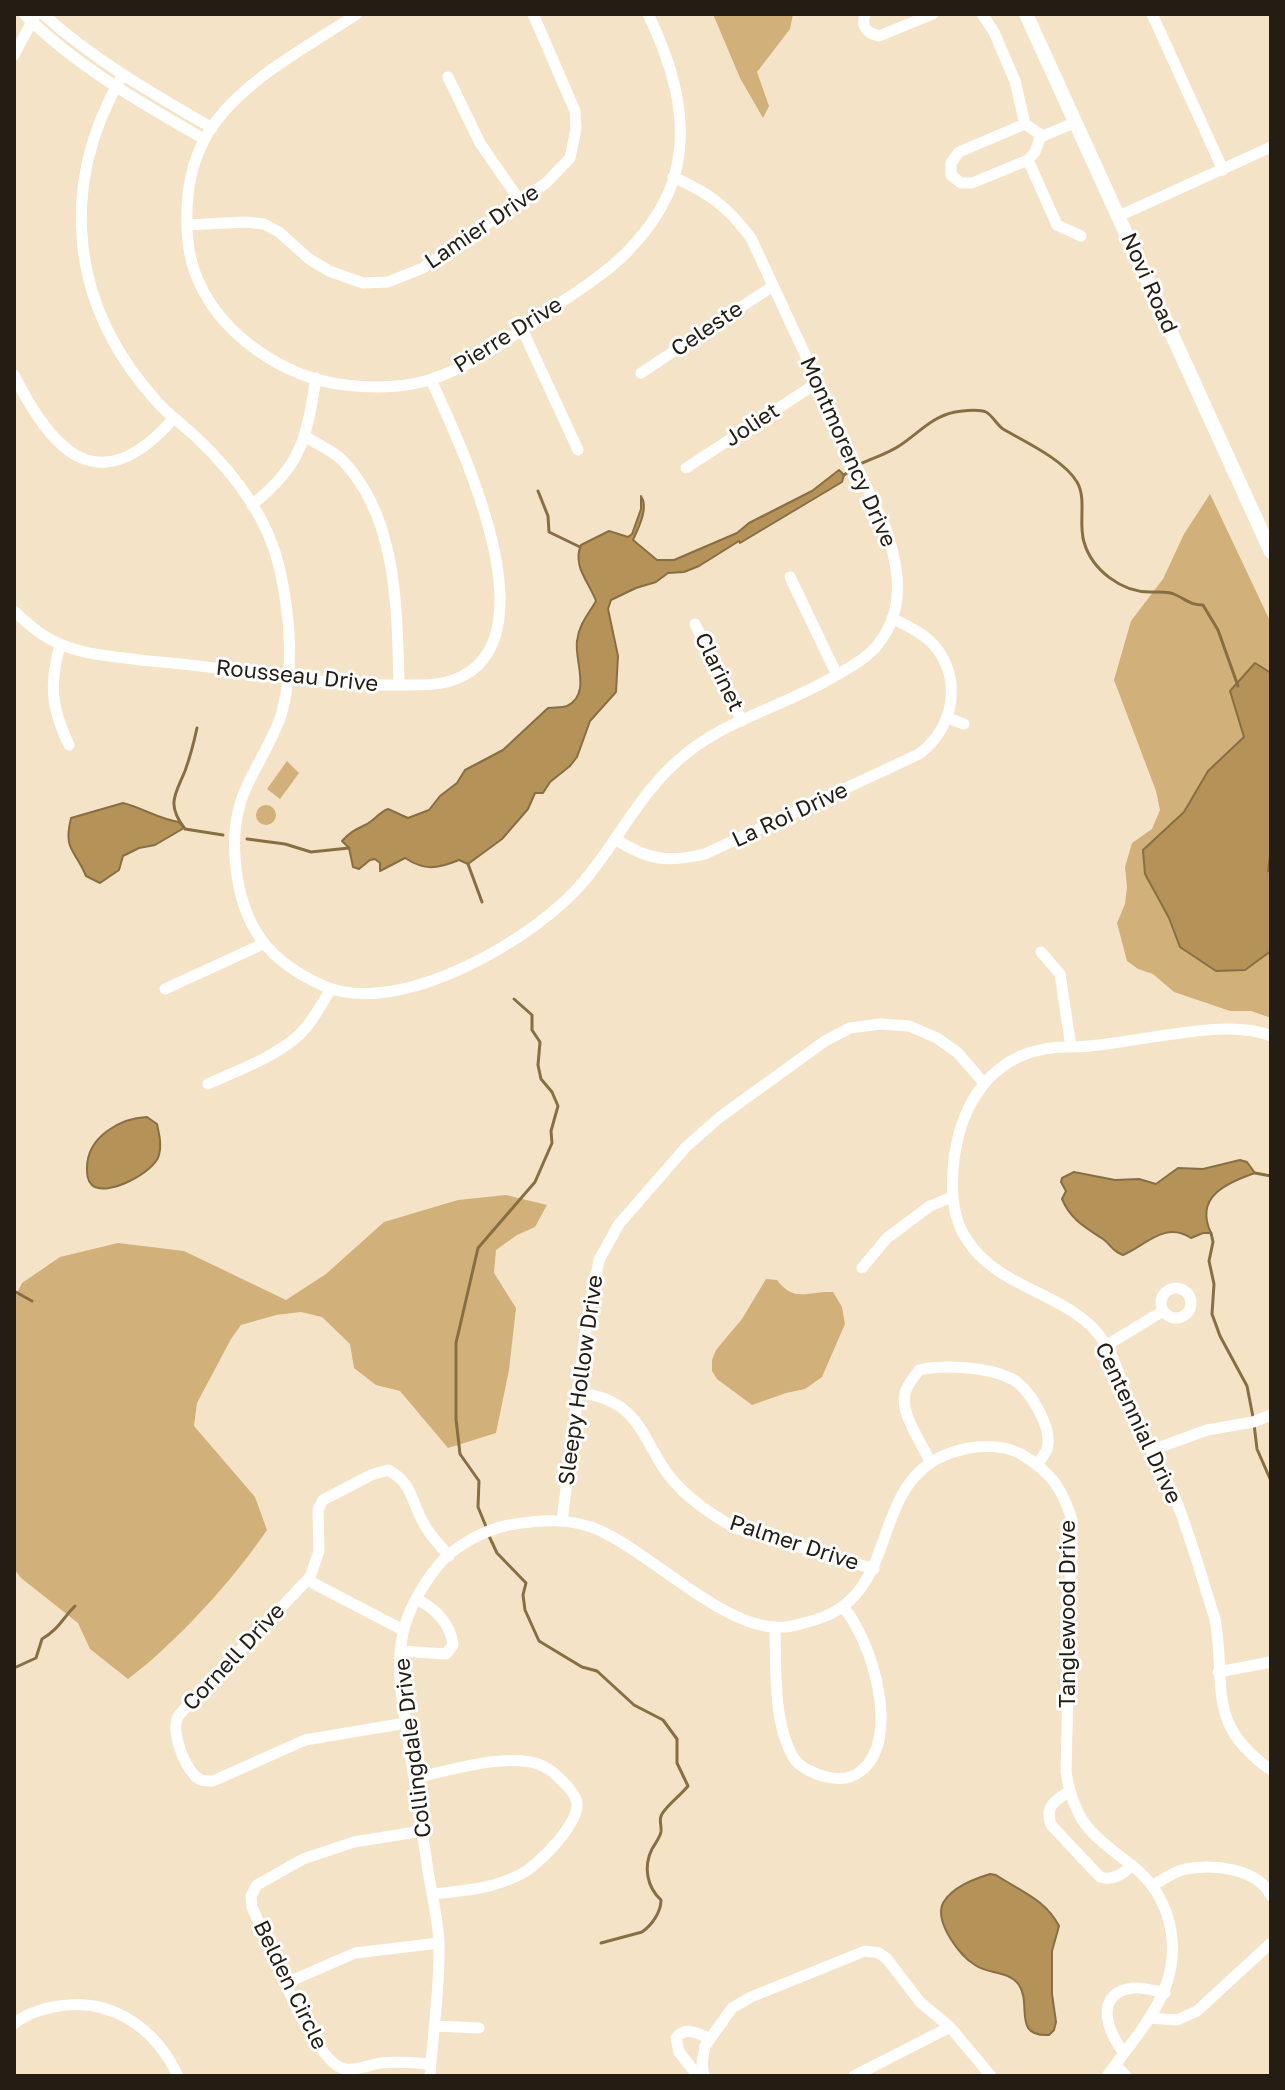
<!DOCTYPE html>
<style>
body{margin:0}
#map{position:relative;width:1285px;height:2090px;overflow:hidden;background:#f5e3c7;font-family:"Golos Text",sans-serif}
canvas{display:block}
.frame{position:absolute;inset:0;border:16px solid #231d13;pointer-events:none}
</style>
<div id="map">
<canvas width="1285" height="2090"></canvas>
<div class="frame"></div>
</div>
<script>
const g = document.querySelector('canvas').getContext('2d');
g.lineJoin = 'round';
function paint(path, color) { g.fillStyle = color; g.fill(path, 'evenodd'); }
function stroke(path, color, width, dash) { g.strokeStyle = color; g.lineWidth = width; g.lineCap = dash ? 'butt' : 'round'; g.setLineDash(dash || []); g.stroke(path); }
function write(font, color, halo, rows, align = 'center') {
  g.font = font + ' "Golos Text",sans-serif'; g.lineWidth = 6; g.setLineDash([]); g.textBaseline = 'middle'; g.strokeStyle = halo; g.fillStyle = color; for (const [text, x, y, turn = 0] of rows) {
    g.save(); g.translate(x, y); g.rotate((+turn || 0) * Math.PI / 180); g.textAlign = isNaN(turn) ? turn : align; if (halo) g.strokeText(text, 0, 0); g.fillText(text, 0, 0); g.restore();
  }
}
paint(new Path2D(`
 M 713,14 L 793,14 L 790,29 L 757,72 L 769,106 L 763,118 L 740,78 Z
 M 1210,494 L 1271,623 L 1271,673 L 1255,663 L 1230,691 L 1244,737 L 1208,771 L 1184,812 L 1166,831 L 1156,896 L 1169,918 L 1180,947 L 1271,951 L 1271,1018 L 1251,1011 L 1230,1011 L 1174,992 L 1153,974 L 1138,969 L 1127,961 L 1117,923 L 1125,904 L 1127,887 L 1125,867 L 1132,843 L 1152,829 L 1160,810 L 1156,791 L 1114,680 L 1131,621 L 1163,579 L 1184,534 Z
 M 287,761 L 299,773 L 280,799 L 267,789 Z
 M256 815a10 10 0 1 1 20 0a10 10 0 1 1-20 0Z
 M 506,1195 L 547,1205 L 535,1227 L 517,1235 L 496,1250 L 494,1273 L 516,1308 L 509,1370 L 496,1433 L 448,1448 L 400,1391 L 376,1385 L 354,1368 L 350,1344 L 322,1317 L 301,1312 L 276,1315 L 241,1325 L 231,1339 L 197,1403 L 194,1426 L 255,1497 L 267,1530 C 234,1579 175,1644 128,1679 L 90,1649 L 78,1623 L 21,1578 L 14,1569 L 14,1299 L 22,1283 L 60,1257 L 118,1243 L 184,1251 L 286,1300 L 326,1274 L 384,1222 L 458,1200 Z
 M 766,1279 L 777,1280 C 794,1303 807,1291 833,1292 L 842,1307 L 845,1324 L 822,1377 L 805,1389 L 786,1393 L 752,1405 L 717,1379 L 712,1371 L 712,1360 L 716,1350 L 742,1319 Z`), '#d1b07a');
const water = new Path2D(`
 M 839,470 L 844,475 L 842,482 L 740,543 L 739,541 L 699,566 L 684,572 L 668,573 L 656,582 L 636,588 L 611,600 L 608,609 L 618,656 L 616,692 L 590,721 L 577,757 L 570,766 L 550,782 L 543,793 L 535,793 L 528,809 L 502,839 L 468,864 L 459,860 C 437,869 425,871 405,858 L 380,871 L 380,863 L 375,859 L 370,860 L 359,869 L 353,867 L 349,848 L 342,841 C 350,832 355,830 365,825 C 374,821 378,813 388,809 L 408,818 L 429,810 L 440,796 L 457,783 L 465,770 L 503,750 L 548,708 C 554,707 562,708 567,706 C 592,694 574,660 577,641 C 579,624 588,615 596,601 C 589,582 572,566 581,545 L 609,531 L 628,537 L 632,534 L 641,509 L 641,496 C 649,507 639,527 633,540 L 657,560 L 674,560 L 737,533 L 749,523 L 812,491 Z
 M 1255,663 L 1271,673 L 1271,847 L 1268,871 L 1271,872 L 1271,951 L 1245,970 L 1216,971 L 1180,947 L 1169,918 L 1145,874 L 1143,850 L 1184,812 L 1208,771 L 1244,737 L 1230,691 Z
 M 123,803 C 143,808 158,819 179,822 L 184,828 L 155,845 L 139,848 L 123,856 L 119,870 L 100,883 L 86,876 C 75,849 63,851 71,818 Z
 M 147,1117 L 157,1124 C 159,1134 162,1144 159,1155 C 155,1172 106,1198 92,1185 C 87,1180 87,1174 87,1168 C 87,1137 120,1118 147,1117 Z
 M 1240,1160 L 1247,1162 L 1255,1173 C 1226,1183 1194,1197 1211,1233 L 1203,1233 L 1191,1238 C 1165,1221 1146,1245 1123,1255 C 1113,1252 1111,1245 1103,1239 C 1085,1227 1071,1220 1062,1199 L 1066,1191 L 1061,1182 L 1062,1178 L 1074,1172 L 1115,1180 L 1139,1179 L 1156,1184 L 1178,1168 L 1203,1169 Z
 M 990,1874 L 996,1875 C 1020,1891 1045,1899 1059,1926 L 1052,1951 L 1052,1994 L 1056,2022 L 1054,2030 L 1049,2035 C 1012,2037 1032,2004 1019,1985 C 1008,1970 989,1975 975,1965 C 960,1956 934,1922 943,1903 C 952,1887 974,1879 990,1874 Z`);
paint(water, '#b49258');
stroke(water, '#886f43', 2);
stroke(new Path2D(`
 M 860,464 C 873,458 887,454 899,446 C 919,433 931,417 955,412 C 964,411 977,408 986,412 C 992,415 997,425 1003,429 C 1025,442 1063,459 1077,482 C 1087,499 1078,523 1084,542 C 1092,570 1122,593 1152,592 C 1160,592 1169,591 1176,595 C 1187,600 1190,605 1203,605 L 1218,630 L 1238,686
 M 844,475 L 854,468
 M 538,491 L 548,516 L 549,532 L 580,547
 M 197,728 C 194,742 190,757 185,771 C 175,795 166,804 185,829 L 223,835
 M 247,839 L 285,844 L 311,852 L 349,848
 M 468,864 L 482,902
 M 1255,1173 L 1271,1176
 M 1211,1233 L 1213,1242 L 1209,1261 L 1214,1284 L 1212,1314 L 1220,1336 L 1247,1386 L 1253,1417
 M 14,1291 L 32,1301
 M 1254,1424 L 1257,1449 L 1271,1481
 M 487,1529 L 478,1507 L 479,1481 L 460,1454 L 456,1419 L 456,1343 L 478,1248 L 535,1182 L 552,1143 L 551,1131 L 558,1106 L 552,1092 L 541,1079 L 538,1065 L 540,1042 L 532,1030 L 532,1015 L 514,999
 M 489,1536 L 497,1553 L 526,1583 L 523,1595 L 525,1610 L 539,1641 L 582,1667 L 597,1671 L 634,1705 L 663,1720 L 677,1739 L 677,1763 L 688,1786 C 680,1796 668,1804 662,1814 C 658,1821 662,1824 661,1832 C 660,1837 655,1844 652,1849 C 643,1867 647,1887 661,1900 C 661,1912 652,1925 642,1932 L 601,1943
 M 14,1668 L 36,1658 L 42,1639 C 59,1629 62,1619 75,1606`), '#886f43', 3);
stroke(new Path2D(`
 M 24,14 C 77,67 140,102 204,139
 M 43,14 C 94,60 152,93 212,128
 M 357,14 C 309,46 248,77 214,124 C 196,149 188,179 187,209 C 186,234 188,258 198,280 C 222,336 285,378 345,385 C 371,388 403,388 429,380 C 474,366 515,334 554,307 C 578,291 605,274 626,253 C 643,236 658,216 668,194 C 694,134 675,70 648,14
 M 865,14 C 861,26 866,33 879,36 L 933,14
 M 982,14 L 994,32 L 1015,81 L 1025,124 L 1043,136 L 1076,122
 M 1152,14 L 1223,170
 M 14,55 L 36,14
 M 122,76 C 56,190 71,310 161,406 C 172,417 184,426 196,437 C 233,472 267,516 279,566 C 290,614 295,664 282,712 C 273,742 254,767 243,795 C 234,819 233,843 236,868 C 243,928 269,962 324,986 C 399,1019 537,938 584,881 C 621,837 641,789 688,752 C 731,718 787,705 835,676 C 850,667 868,658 879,643 C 906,608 899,568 886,529 L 751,238 C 727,206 709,193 673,177
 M 448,77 L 480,143 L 520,201
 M 1025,124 L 959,152 L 951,163 L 951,175 L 961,183 L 972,183 L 1028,160 L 1035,152 L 1041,135
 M 1028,160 L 1057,225 L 1081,236
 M 1119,216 L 1271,147
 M 187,225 L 245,222 L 264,224 L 279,232 L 308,258 L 329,271 L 363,283 L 388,282 L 423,268 L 546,183 L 570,158 L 576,129 L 575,111 L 533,14
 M 522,329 L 578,450
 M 641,373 L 773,286
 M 14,375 C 54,455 101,502 174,418
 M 305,436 C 317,445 331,449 342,460 C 398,517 397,611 399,685
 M 686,468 L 817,383
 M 252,505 C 302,464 306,440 316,378
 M 790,577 L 837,675
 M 14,611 C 27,623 41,636 58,643 C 83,655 113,656 140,660 C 172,663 205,666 236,671 C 291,678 344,686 399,685 C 415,685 431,686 447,682 C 561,651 460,444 431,380
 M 695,624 L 742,721
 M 60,645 C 49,685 51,707 69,745
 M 948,718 L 964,724
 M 615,839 C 648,860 667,863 705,854 L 919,754 C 954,728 963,680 934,645 C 923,633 907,626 892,618
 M 1041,952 L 1060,974 L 1071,1047
 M 165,989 L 263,944
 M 1271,1036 C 1222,1015 1125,1048 1067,1047 C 994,1047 958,1103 953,1170 C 951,1194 953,1219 967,1240 C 1001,1292 1072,1292 1105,1343 C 1118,1363 1122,1389 1132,1411 C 1145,1441 1162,1468 1175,1498 C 1191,1537 1202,1579 1215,1619 C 1227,1685 1204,1723 1271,1770
 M 208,1084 C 238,1070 273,1058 298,1036 C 312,1023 321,1005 331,989
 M 862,1268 L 887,1238 L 930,1206 L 952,1197
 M1161 1303a15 15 0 1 1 30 0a15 15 0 1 1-30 0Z
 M 1107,1345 L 1163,1311
 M 577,1391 C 587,1394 599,1396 608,1400 C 642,1414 649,1451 670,1477 C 688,1499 711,1514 735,1528 L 874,1569
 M 1152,1450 L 1207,1430 L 1253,1422 L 1271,1415
 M 930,1462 C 922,1442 900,1415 905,1393 C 907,1385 914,1377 919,1370 C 943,1364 989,1367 1012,1379 C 1030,1388 1053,1429 1047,1449 C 1045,1454 1040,1460 1037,1465
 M 562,1521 L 587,1321 L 599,1260 L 619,1224 L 686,1147 L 720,1117 L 825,1041 L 850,1028 L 880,1024 L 909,1026 L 937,1038 L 958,1053 L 983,1082
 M 307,1580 L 403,1630
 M 775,1627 C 776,1666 773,1720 792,1755 C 798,1767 814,1774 827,1777 C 839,1780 851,1779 861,1771 C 902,1739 872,1640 843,1607
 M 400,1651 L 446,1654 L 453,1645 C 451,1624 434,1607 416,1599
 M 1218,1672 L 1271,1662
 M 406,1723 L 305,1740 L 213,1781 C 206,1781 200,1781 195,1776 C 183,1763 170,1730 179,1715 L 310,1577 L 319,1551 L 318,1510 L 323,1500 L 371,1475 L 388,1470 C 413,1483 411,1502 424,1524 C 430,1536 441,1546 449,1556
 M 414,1778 C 448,1771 487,1758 523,1761 C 537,1762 550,1768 560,1779 C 567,1786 576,1794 577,1804 C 579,1823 538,1866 521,1874 C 493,1889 463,1891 432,1894
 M 1070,1791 C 1055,1800 1043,1808 1052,1826 L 1100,1877 C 1113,1881 1123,1874 1132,1865
 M 422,1831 L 354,1842 L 303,1859 L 257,1885 L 251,1896 L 252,1907 C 266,1938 313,2064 345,2069 C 357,2071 370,2064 382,2063 C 398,2061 415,2063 431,2064
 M 1152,1886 C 1162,1880 1174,1871 1186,1869 C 1213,1864 1258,1868 1271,1896
 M 286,1983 L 355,1953 L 439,1943
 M 1149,2018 L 1177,2020 L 1197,2011 L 1271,1943
 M 14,2024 C 25,2014 39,2010 53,2007 C 109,1995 155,2027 178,2076
 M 434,2026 L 479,2028
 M 1124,2053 C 1108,2033 1092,1993 1133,1988 C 1143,1987 1155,1991 1165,1993
 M 1115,2065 L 1126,2076
 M 430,2076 C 433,2032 440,1987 439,1943 C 438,1921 433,1899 429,1877 C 422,1831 415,1785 408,1739 C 403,1704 395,1668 403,1633 C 408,1609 421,1588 436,1568 C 452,1547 484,1530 509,1525 C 540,1520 572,1517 601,1531 C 651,1554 720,1624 774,1627 C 784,1628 798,1625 807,1622 C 912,1599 858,1468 969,1448 C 986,1445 1006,1446 1021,1454 C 1050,1472 1062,1487 1072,1520 L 1066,1772 C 1075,1827 1095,1836 1135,1868 C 1151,1881 1162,1898 1168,1918 C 1187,1984 1143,2026 1107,2076
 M 698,2076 L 679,2052 L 676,2038 C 685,2026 697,2033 709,2038
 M 704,2076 L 702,2064 L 705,2046 L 732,2008 L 751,1997 L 865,1951 L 879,1953 L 887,1959 L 920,2002 L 950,2027 L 991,2076
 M 854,2076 L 950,2027`), '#fff', 11);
stroke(new Path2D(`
 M 1026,14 L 1271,552`), '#fff', 14);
write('22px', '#231d13', '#fff', [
 ["Lamier Drive",482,227,-34],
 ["Novi Road",1149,283,66],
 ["Celeste",707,329,-34],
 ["Pierre Drive",508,335,-32],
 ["Joliet",752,425,-33],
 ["Montmorency Drive",848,452,66],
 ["Clarinet",719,672,64],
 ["Rousseau Drive",297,676,6],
 ["La Roi Drive",790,815,-25],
 ["Sleepy Hollow Drive",581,1380,-82],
 ["Centennial Drive",1138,1423,65],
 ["Palmer Drive",794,1543,18],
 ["Tanglewood Drive",1068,1614,-90],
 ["Cornell Drive",234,1657,-47],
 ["Collingdale Drive",413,1748,-97],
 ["Belden Circle",290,1985,64]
]);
</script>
